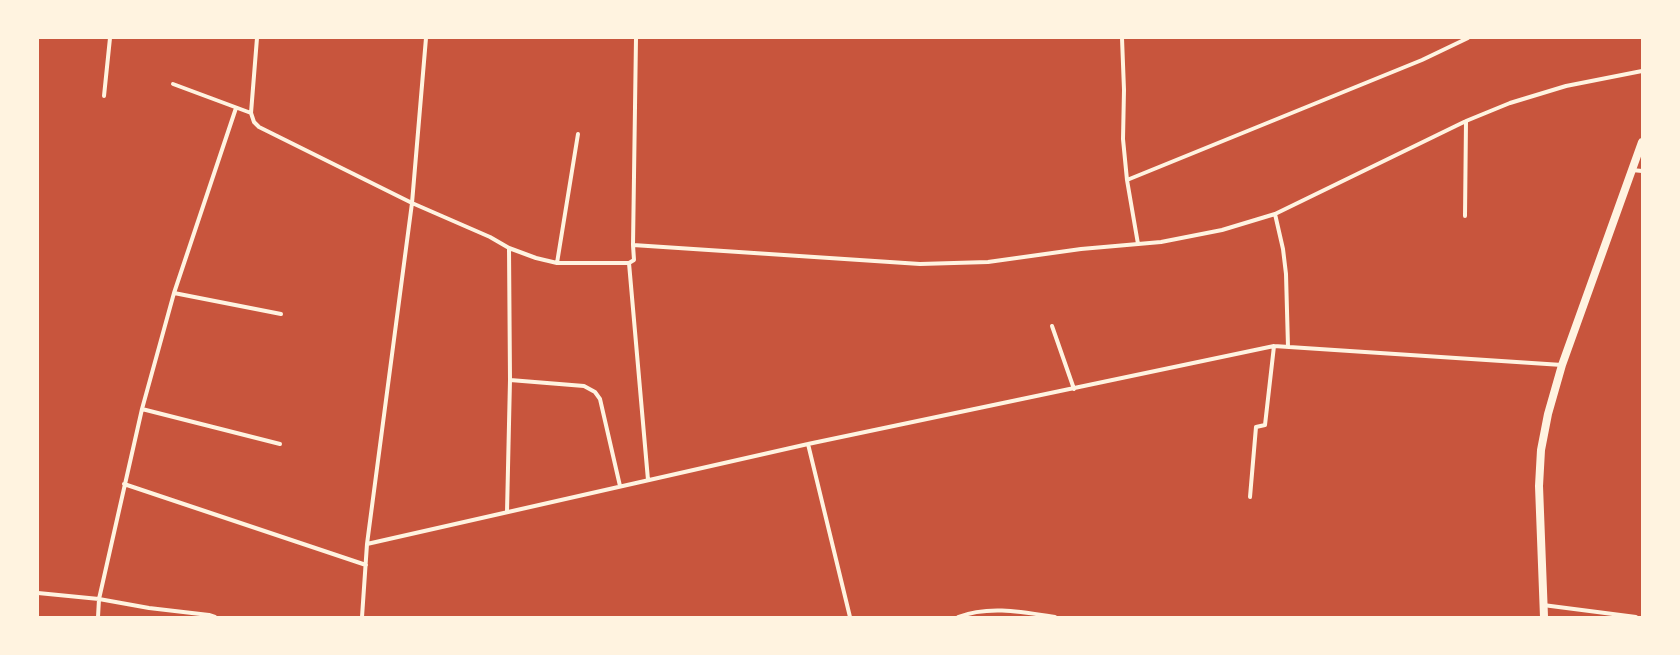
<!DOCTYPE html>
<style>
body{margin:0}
#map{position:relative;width:1680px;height:655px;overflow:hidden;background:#c8553d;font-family:Mulish,sans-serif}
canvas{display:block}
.frame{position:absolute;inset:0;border:39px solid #fff3e0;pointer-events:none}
</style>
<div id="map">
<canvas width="1680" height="655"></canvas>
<div class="frame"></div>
</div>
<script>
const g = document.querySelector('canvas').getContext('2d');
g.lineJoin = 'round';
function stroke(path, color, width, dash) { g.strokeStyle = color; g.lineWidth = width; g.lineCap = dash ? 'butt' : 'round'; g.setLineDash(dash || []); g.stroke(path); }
stroke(new Path2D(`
 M 257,38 L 251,113 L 254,122 L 259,127 L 412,203 L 490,237 L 509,248 L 536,258 L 557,263 L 629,263 L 634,260 L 633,245 L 920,264 L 988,262 L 1081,249 L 1161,242 L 1222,230 L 1275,214 L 1466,121 L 1510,103 L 1566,86 L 1642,71
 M 1122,38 L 1124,90 L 1123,139 L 1127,180 L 1138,244
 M 173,84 L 251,113
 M 104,96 L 110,38
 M 1632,170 L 1642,171
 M 1127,180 L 1422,60 L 1468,38
 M 1275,214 L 1283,249 L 1286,274 L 1288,347
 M 1465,216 L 1466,121
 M 633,245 L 636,38
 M 557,263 L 578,134
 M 629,263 L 648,480
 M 174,293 L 281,314
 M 1052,326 L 1074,389
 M 510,380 L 584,386 L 595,392 L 600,399 L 620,486
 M 142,409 L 280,444
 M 808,444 L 850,617
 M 124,484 L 366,565
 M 1250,497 L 1256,427 L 1265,425 L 1274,346
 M 507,512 L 510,380 L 509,248
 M 367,544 L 808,444 L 1274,346 L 1562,365
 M 38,593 L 99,599 L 149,608 L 209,615 L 215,617
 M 1543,605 L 1636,617
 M 98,617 L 99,599 L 142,409 L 174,293 L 236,108
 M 362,617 L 367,544 L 412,203 L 426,38
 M 958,617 C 989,605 1023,612 1055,617`), '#fff3e0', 4);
stroke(new Path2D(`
 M 1544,617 L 1539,486 L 1541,450 L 1548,414 L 1562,365 L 1642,142`), '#fff3e0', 8);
</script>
